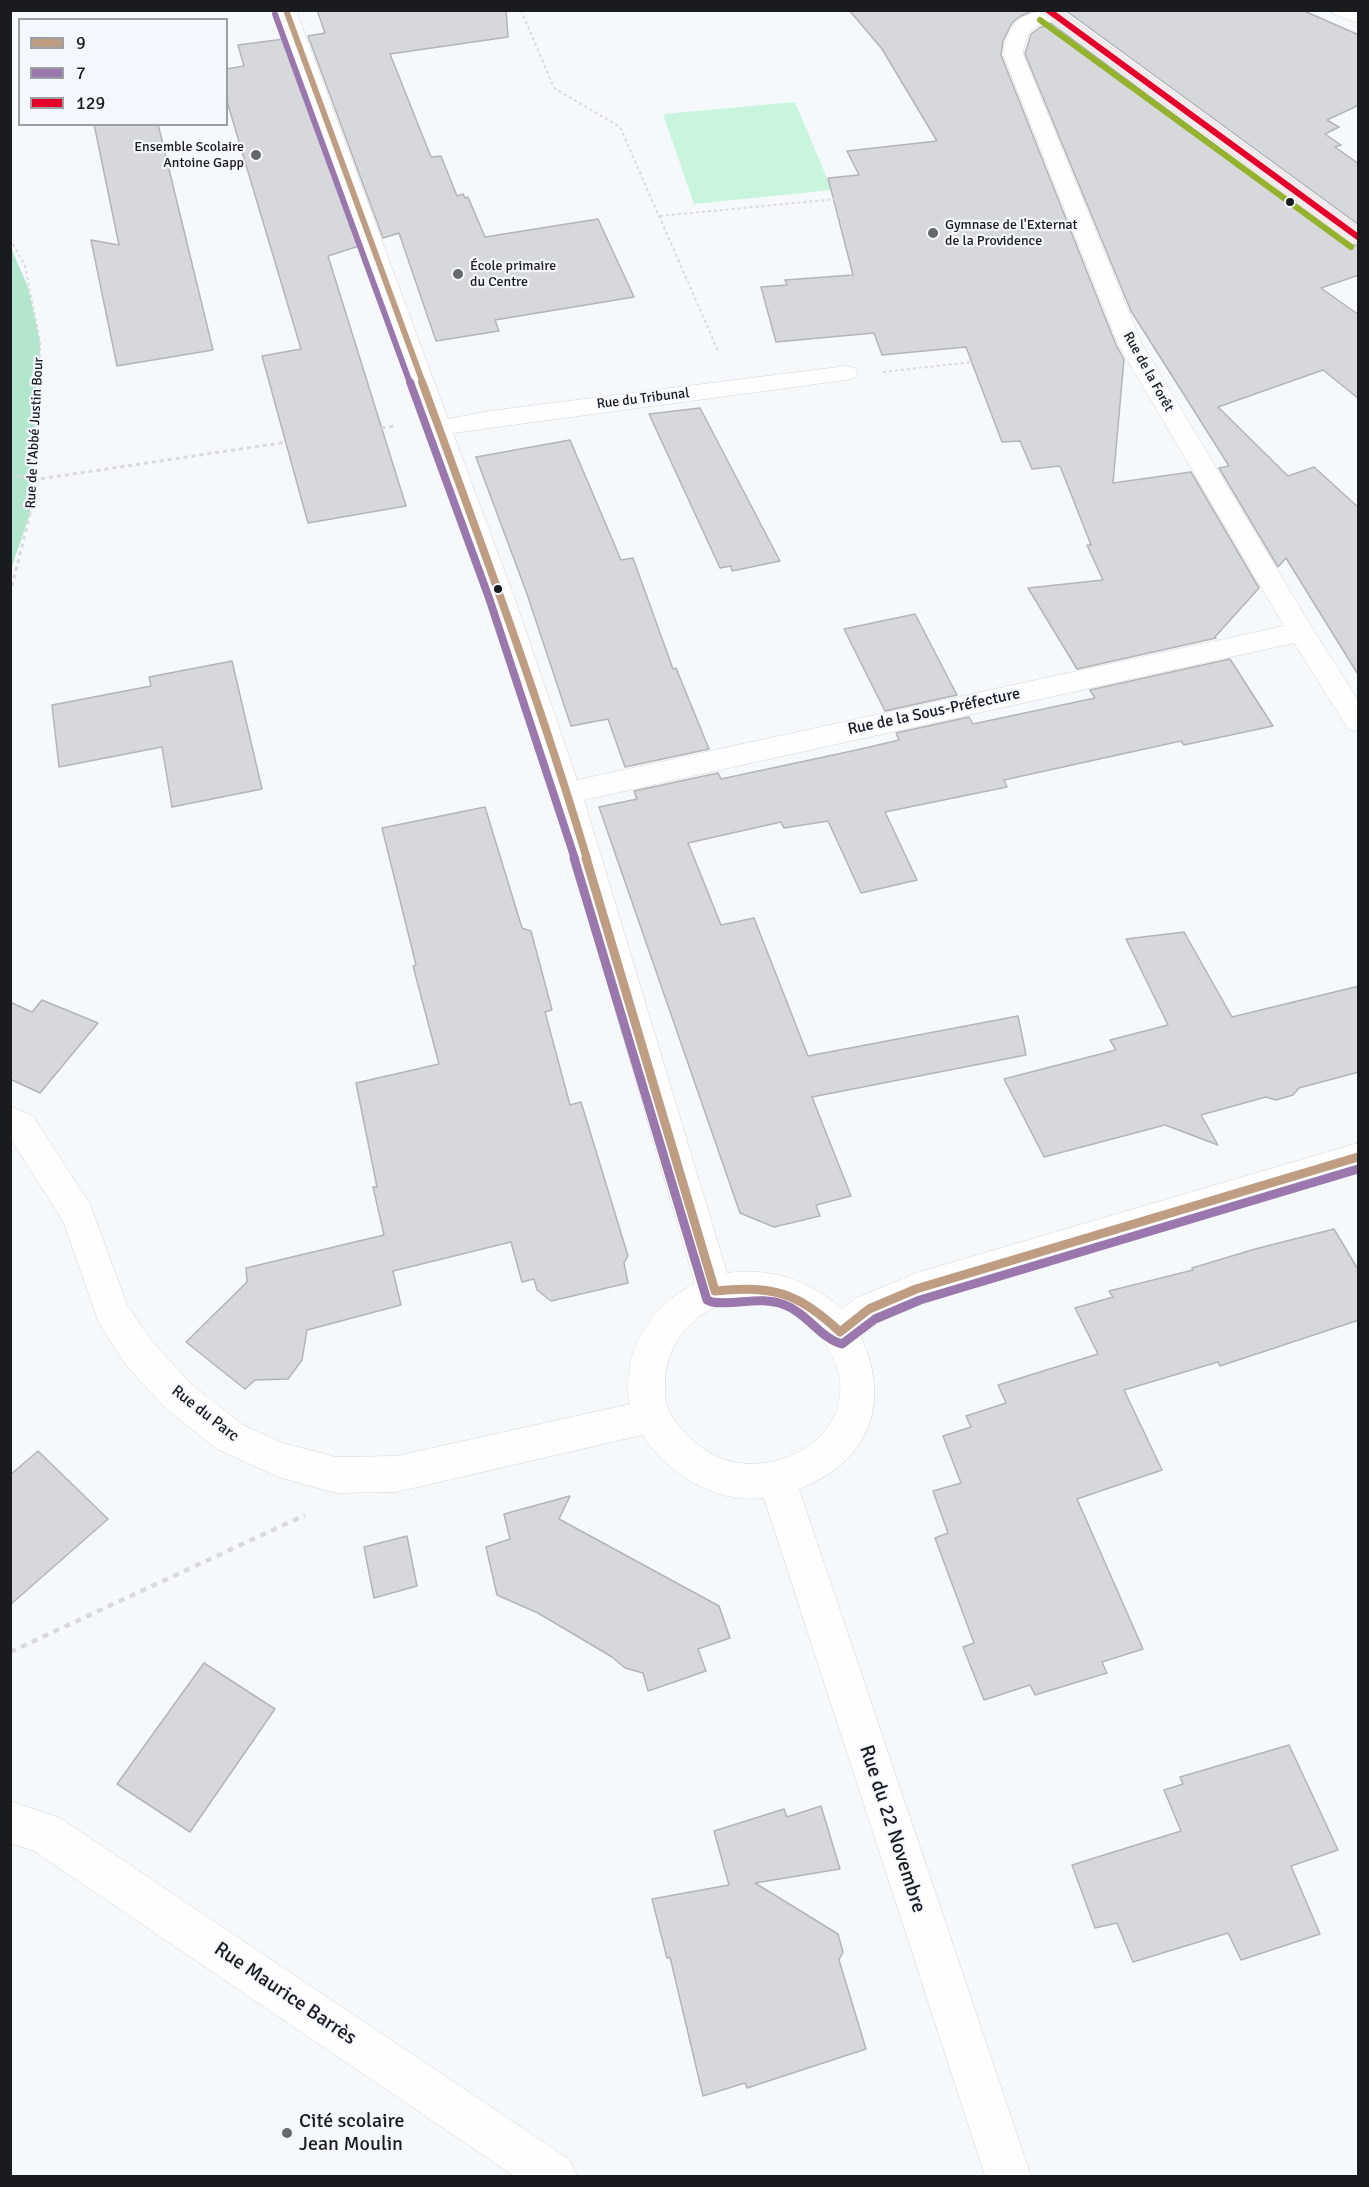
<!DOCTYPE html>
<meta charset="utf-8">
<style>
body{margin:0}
#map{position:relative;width:1369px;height:2187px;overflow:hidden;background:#f6f9fc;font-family:Signika,sans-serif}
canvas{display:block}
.frame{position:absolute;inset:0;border:12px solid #191b1f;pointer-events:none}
.legend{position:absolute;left:18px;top:18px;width:210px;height:108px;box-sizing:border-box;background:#f4f8fe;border:2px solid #9ca0a5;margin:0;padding:8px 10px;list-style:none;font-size:18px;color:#191b1f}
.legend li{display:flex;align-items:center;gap:12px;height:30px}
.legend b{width:30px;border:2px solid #9ca0a5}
</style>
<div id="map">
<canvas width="1369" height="2187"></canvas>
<div class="frame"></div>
<ul class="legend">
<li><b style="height:8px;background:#bf9d83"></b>9</li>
<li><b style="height:8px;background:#9a78ae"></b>7</li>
<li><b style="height:8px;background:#e4002b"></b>129</li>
</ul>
</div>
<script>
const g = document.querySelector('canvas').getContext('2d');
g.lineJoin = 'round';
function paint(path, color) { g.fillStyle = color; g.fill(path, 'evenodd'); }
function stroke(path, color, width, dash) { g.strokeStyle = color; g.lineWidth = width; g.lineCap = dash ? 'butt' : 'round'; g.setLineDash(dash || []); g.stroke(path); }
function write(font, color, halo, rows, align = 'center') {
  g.font = font + ' Signika,sans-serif'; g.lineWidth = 4.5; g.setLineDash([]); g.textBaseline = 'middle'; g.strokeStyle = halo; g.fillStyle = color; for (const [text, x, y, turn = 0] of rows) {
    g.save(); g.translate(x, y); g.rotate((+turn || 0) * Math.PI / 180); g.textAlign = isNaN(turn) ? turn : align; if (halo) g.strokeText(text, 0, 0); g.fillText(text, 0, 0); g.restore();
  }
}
paint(new Path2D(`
 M 795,102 L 832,190 L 694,204 L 663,114 Z`), '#c9f5de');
paint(new Path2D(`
 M 11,248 L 28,287 L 40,341 L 40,391 L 33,445 L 30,514 L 11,569 Z`), '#b3e7cd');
const building = new Path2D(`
 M 317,10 L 506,10 L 508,37 L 390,54 L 431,157 L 441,156 L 457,196 L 463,194 L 465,198 L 468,197 L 485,237 L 598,219 L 634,297 L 495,320 L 499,331 L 436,341 L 399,233 L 383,238 L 308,36 L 325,33 Z
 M 849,10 L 1034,10 L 1019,17 L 1012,23 L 1003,41 L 1001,55 L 1116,345 L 1124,359 L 1113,483 L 1191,472 L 1259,588 L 1215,637 L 1216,638 L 1077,669 L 1028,588 L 1103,580 L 1087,545 L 1091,545 L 1060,466 L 1032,469 L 1020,441 L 1002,442 L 966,347 L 882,355 L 874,333 L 776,342 L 761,287 L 787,285 L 785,280 L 853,275 L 828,178 L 859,175 L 847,151 L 937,141 L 882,49 Z
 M 1065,10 L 1302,10 L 1359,35 L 1359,105 L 1327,120 L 1339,127 L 1325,134 L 1341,145 L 1335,147 L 1359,164 L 1359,225 Z
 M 1051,23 L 1349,244 L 1359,246 L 1359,275 L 1321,288 L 1359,315 L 1359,399 L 1323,370 L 1218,407 L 1288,476 L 1314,467 L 1359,508 L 1359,676 L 1286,558 L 1278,567 L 1219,468 L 1229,466 L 1131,311 L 1025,54 L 1031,34 L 1039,28 Z
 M 284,39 L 359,246 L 328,256 L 406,506 L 308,523 L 262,356 L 301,349 L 226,98 L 226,69 L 244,66 L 238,45 Z
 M 94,124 L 158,124 L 213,350 L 117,366 L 91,240 L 119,245 Z
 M 700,408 L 780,561 L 732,571 L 731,566 L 720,568 L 649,414 Z
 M 570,440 L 621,560 L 633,558 L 673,669 L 676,668 L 709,749 L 625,767 L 608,719 L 571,726 L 527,594 L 476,457 Z
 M 915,614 L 957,695 L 885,711 L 844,629 Z
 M 1230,659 L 1273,726 L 1184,745 L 1181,741 L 1004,780 L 1007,787 L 885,812 L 917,880 L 861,893 L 828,821 L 784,828 L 781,822 L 688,843 L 721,925 L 754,918 L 808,1056 L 1018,1016 L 1026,1055 L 812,1097 L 851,1196 L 816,1205 L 820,1216 L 774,1227 L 740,1213 L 599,807 L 637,799 L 634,791 L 718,773 L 721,779 L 861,749 L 899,740 L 896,733 L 969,717 L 973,724 L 1095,698 L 1090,690 Z
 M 232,661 L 262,789 L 172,807 L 162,747 L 59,767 L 52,705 L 151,686 L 149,677 Z
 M 485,807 L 522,928 L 531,931 L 552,1010 L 545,1012 L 570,1105 L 581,1102 L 628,1256 L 624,1263 L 628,1283 L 551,1301 L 537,1290 L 534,1279 L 522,1282 L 511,1242 L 393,1271 L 401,1305 L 307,1330 L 302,1360 L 288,1379 L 255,1380 L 245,1389 L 186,1342 L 247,1282 L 246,1268 L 384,1235 L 373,1187 L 377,1187 L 356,1083 L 439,1064 L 413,966 L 416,965 L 382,828 Z
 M 1184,932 L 1232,1017 L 1359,986 L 1359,1072 L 1299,1088 L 1293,1095 L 1276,1100 L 1266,1097 L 1201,1115 L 1218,1145 L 1165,1125 L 1044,1157 L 1004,1079 L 1116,1050 L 1110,1040 L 1168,1025 L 1126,939 Z
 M 42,1000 L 98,1023 L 40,1093 L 10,1079 L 10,1002 L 32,1012 Z
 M 1334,1229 L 1359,1271 L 1359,1320 L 1220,1366 L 1218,1362 L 1124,1390 L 1162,1470 L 1077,1499 L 1143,1649 L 1102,1662 L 1107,1673 L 1035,1695 L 1030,1685 L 984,1700 L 963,1647 L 974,1643 L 935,1538 L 948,1533 L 933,1491 L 961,1483 L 943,1436 L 971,1427 L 966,1416 L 1006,1403 L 998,1385 L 1098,1354 L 1075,1308 L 1113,1297 L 1109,1291 L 1193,1270 L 1192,1268 L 1255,1249 Z
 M 38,1451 L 108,1519 L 10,1605 L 10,1475 Z
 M 570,1496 L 559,1519 L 719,1606 L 730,1638 L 698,1649 L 706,1671 L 648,1691 L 643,1673 L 625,1668 L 612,1657 L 538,1613 L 497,1595 L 486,1547 L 510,1539 L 504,1514 Z
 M 407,1536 L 417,1586 L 374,1598 L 364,1547 Z
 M 204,1663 L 275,1709 L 190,1832 L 117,1784 Z
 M 1289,1745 L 1338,1850 L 1291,1866 L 1320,1934 L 1241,1960 L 1228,1933 L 1133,1962 L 1117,1923 L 1095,1928 L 1072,1865 L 1181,1831 L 1164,1790 L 1183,1784 L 1180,1777 Z
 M 821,1806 L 840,1869 L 755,1883 L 838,1934 L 843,1952 L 839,1960 L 866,2049 L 747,2088 L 745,2083 L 703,2096 L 670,1957 L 667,1958 L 652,1899 L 729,1885 L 714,1831 L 784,1809 L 787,1817 Z`);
paint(building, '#d6d8db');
stroke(building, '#b3b5b8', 1.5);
const minor = new Path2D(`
 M 276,10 L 296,10 L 448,419 L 489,411 L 846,366 L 855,368 L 858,373 L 855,378 L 846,380 L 453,433 L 513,594 L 577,780 L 1284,626 L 1118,344 L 1003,54 C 1008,19 1026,10 1059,10 L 1062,14 L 1059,18 C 1034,26 1027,26 1023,54 L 1142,344 L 1311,626 L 1358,700 L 1358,732 L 1348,729 L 1294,643 L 584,800 L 727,1273 C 771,1267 809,1280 842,1309 L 856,1298 L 916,1273 L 1358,1143 L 1358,1171 L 922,1303 L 882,1320 L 861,1337 C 892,1405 868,1462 799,1489 L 1031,2176 L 985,2176 L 764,1498 C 715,1504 668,1474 642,1435 L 396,1492 L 336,1493 L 278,1477 L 217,1449 L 165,1408 L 125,1364 L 99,1323 L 63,1221 L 10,1138 L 10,1106 L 33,1116 L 90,1204 L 127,1305 L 151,1340 L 191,1384 L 243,1425 L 283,1443 L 336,1457 L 396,1456 L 630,1404 C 620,1354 651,1304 695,1284 L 552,793 L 487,594 ZM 750,1302 C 760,1303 772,1303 781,1307 C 820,1323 854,1373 835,1415 C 816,1456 760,1475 718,1457 C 698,1448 683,1432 671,1415 C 665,1406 665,1394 665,1384 C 664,1350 689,1314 723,1305 C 732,1303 741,1303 750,1302 Z
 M 1331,10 L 1358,10 L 1358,23 L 1333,14 Z
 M 10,1801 L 60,1818 L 570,2160 L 577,2176 L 514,2176 L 34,1851 L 10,1843 Z`);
const major = new Path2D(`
 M 1038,10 L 1060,10 L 1358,227 L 1358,244 L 1350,242 Z`);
stroke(minor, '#d3d5d8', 1);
stroke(major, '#d2d4d6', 1);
stroke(new Path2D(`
 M 521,10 L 554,88 L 620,127 L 719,353
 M 660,216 L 1023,181
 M 10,239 L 25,266 L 40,341 L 40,383
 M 883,372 L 1087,349`), '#dadadc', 2, [3, 3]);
stroke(new Path2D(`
 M 10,474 L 33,480 L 394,426
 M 10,594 L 30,514 L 33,445 L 40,382`), '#dadadc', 3, [4, 4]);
stroke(new Path2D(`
 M 10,1652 L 305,1515`), '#dadadc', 4.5, [6, 6]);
paint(minor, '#fefeff');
paint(major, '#f3eaeb');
stroke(new Path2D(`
 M 286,10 L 423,383`), '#bf9d83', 6);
stroke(new Path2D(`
 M 422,382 C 480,540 539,698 587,859`), '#bf9d83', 8);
stroke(new Path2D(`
 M 586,858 L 715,1291 C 772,1285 798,1292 840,1332 L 869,1309 L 916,1289 L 1358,1157`), '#bf9d83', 9);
stroke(new Path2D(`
 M 275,14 L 410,383`), '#9a78ae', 6);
stroke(new Path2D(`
 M 410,382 L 489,598 L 575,859`), '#9a78ae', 8);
stroke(new Path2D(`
 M 574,858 L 707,1300 L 712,1302 C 736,1306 760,1295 785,1305 C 807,1313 820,1338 842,1344 L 875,1319 L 920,1300 L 1358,1169`), '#9a78ae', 9);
stroke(new Path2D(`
 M 1048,10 L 1358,237`), '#e4002b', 6);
stroke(new Path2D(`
 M 1040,20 L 1351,247`), '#94b22c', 6);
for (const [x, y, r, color] of [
 [256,155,6,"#66696c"],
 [1290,202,5,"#191b1f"],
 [933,233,6,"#66696c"],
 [458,274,6,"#66696c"],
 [498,589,5,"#191b1f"],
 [287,2133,6,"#66696c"]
]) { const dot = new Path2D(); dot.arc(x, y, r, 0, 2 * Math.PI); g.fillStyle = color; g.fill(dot); stroke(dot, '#f4f8fe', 2); }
write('14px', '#191b1f', '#f4f8fe', [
 ["Ensemble Scolaire",244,147,"right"],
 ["Antoine Gapp",244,163,"right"],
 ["Gymnase de l'Externat",945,225],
 ["de la Providence",945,241],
 ["École primaire",470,266],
 ["du Centre",470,282]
], 'left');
write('14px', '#191b1f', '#f4f8fe', [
 ["Rue de la Forêt",1148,372,61],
 ["Rue du Tribunal",643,399,-7],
 ["Rue de l'Abbé Justin Bour",35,433,-87]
]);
write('16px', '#191b1f', '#f4f8fe', [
 ["Rue de la Sous-Préfecture",934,712,-12],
 ["Rue du Parc",205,1414,38]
]);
write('20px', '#191b1f', '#f4f8fe', [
 ["Rue du 22 Novembre",892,1829,72],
 ["Rue Maurice Barrès",285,1994,34]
]);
write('20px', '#191b1f', '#f4f8fe', [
 ["Cité scolaire",299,2122],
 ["Jean Moulin",299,2145]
], 'left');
</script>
